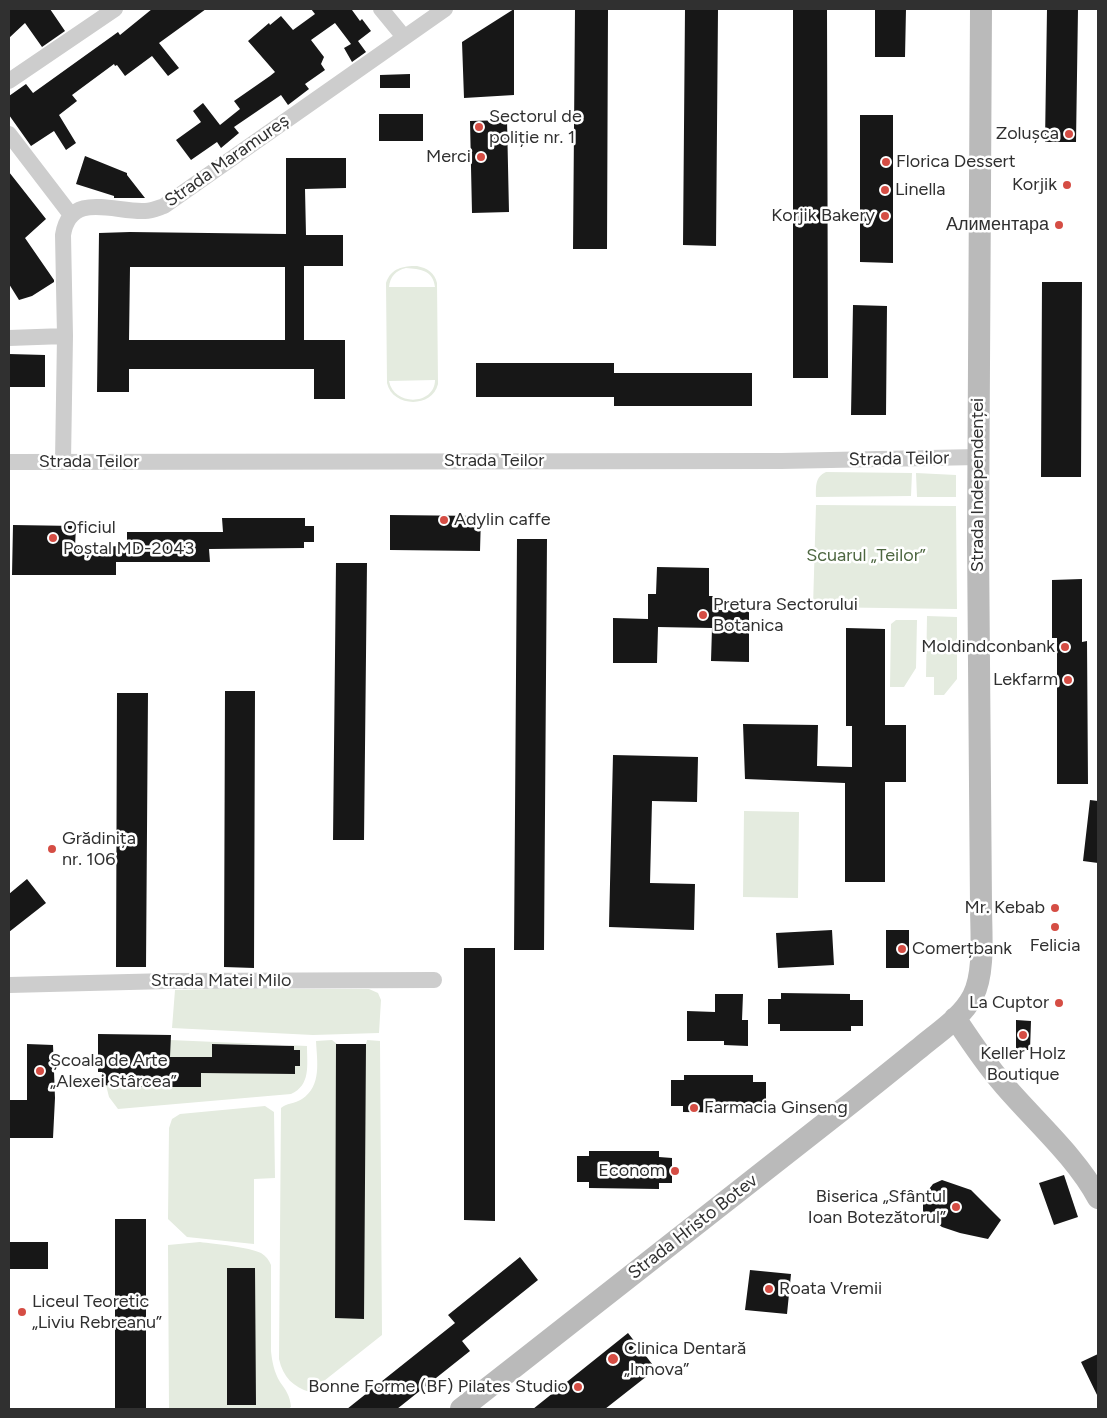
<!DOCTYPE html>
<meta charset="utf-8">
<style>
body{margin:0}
#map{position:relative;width:1107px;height:1418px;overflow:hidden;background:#fff;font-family:Figtree,sans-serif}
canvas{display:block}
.frame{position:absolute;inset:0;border:10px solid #303030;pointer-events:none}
</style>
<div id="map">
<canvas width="1107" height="1418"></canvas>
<div class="frame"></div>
</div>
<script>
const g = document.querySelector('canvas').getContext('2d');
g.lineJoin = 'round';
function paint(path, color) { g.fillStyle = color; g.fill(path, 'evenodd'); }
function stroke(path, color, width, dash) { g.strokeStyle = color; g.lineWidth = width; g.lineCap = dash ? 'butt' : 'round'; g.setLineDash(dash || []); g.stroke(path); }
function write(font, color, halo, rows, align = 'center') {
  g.font = font + ' Figtree,sans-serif'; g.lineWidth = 5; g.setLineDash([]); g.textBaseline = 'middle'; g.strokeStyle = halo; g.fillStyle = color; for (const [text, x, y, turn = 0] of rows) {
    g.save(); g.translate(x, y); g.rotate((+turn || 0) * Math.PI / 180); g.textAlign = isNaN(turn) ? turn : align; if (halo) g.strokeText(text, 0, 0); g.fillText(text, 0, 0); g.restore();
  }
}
paint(new Path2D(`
 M 417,266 C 427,268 435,273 437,283 L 438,384 C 432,409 392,407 387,383 L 386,283 C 391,268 403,266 417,266 ZM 406,268 C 420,269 433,270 435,287 L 389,287 C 390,277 396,270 406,268 ZM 435,380 C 435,405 394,407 389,381 Z
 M 826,472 L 912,473 L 911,496 L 816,497 C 816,486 815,477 826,472 Z
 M 916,473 L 956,475 L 956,497 L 917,497 Z
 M 816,505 L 956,506 L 957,609 L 813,607 Z
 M 927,616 L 957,617 L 957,679 L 944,695 L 934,695 L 934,677 L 926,677 Z
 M 896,620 L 917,620 L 916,668 L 904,687 L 890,687 L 891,624 Z
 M 744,811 L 799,812 L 798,898 L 743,897 Z
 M 216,989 L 369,989 L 378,993 L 381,1000 L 379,1033 L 313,1035 L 172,1028 L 175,990 Z
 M 170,1040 L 307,1046 C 307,1065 311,1085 291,1094 L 118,1109 L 109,1097 L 106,1085 L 119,1086 L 119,1087 L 201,1072 L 294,1074 L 295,1066 L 300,1066 L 300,1050 L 294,1050 L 293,1045 L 213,1044 L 212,1057 L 161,1057 Z
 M 332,1040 L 337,1044 L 366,1044 L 367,1040 L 380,1041 L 382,1335 L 310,1392 C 293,1387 283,1377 279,1359 L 281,1108 C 286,1103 295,1104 302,1099 C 322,1086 317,1061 316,1041 Z
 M 265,1106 L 274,1112 L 275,1178 L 254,1179 L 254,1244 L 187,1237 L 168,1219 L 169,1128 L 172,1119 L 180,1114 Z
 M 200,1242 C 215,1244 249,1247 261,1253 C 266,1256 269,1260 271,1265 L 271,1351 C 272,1361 274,1372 280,1382 C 286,1390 290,1396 291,1407 L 288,1409 L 169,1409 L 168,1245 Z`), '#e4ebdf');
paint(new Path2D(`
 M 9,9 L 50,9 L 65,31 L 42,47 L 25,23 L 9,38 Z
 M 152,9 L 206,9 L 159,43 L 179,68 L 168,76 L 152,56 L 125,76 L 117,65 L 115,66 L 114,64 L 72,95 L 77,101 L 59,115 L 76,143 L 66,150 L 54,131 L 31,146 L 9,115 L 9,96 L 26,84 L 33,93 L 118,32 L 120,35 Z
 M 311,9 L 354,9 L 352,10 L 360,21 L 362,19 L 371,31 L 358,41 L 366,52 L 352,62 L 344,48 L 351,44 L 335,23 L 311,40 L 324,57 L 321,64 L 325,70 L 305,84 L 309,89 L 288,105 L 281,95 L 234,127 L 239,133 L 221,148 L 217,142 L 191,160 L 176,140 L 201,122 L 193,111 L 203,103 L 220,125 L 240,109 L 234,101 L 270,76 L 275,72 L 248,41 L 269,23 L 270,25 L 281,16 L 293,30 L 315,14 Z
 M 514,9 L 514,95 L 464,98 L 462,42 Z
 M 575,9 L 608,9 L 607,249 L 573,249 Z
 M 685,9 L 718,9 L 716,246 L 683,245 Z
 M 793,9 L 827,9 L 828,378 L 793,378 Z
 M 875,9 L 906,9 L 905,57 L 875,57 Z
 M 1047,9 L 1078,9 L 1076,142 L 1045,142 Z
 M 410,74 L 410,88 L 380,88 L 380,75 Z
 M 379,114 L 423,114 L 423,141 L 379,141 Z
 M 860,115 L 893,115 L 893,263 L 860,262 Z
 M 507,120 L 509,212 L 472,213 L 470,121 Z
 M 85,156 L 127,173 L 127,175 L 145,198 L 114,198 L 114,196 L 76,184 Z
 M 286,158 L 346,158 L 346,188 L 305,189 L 306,235 L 343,235 L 343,266 L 304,266 L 304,340 L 345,340 L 345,399 L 314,399 L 314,369 L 129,369 L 129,392 L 97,392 L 99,233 L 130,232 L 286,234 ZM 130,267 L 285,267 L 285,340 L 129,340 Z
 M 9,172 L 46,219 L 25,238 L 54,280 L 54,282 L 32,296 L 19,300 L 9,284 Z
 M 1042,282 L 1082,282 L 1081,477 L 1041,477 Z
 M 853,305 L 887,306 L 886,415 L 851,415 Z
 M 9,354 L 45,355 L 45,387 L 9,387 Z
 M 476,363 L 614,363 L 614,373 L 752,373 L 752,406 L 614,406 L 614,397 L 476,397 Z
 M 390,515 L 481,516 L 480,551 L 390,550 Z
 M 222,518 L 305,518 L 305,526 L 314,526 L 314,542 L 304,542 L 304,548 L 209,549 L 210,562 L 116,562 L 116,575 L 12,575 L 13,525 L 76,526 L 75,547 L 127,546 L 127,532 L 223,532 Z
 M 517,539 L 547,539 L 544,950 L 514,950 Z
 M 336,563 L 367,563 L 364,840 L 333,840 Z
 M 657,567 L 709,568 L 709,596 L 719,596 L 719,610 L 749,611 L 749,662 L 711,661 L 712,628 L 658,627 L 657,663 L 613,663 L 613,618 L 648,619 L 648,594 L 656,594 Z
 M 1082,579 L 1082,642 L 1087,641 L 1088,784 L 1057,784 L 1057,638 L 1052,638 L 1052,580 Z
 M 846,628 L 885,629 L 885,725 L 906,725 L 906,782 L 885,782 L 885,882 L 845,882 L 845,783 L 745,779 L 743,724 L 818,725 L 817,766 L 852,767 L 852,726 L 846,726 Z
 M 225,691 L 255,691 L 254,968 L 224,967 Z
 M 117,693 L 148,693 L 146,967 L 116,967 Z
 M 613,755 L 698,757 L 697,802 L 652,801 L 650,883 L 695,884 L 694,930 L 609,927 Z
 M 1090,800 L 1098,801 L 1098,863 L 1083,861 Z
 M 27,879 L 46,903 L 9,932 L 9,894 Z
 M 832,930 L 834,965 L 778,968 L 776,933 Z
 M 886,930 L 909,930 L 909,968 L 886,968 Z
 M 464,948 L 495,948 L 495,1221 L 464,1220 Z
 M 781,993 L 850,994 L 850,1000 L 863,1000 L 863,1026 L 851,1026 L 851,1031 L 780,1031 L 780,1024 L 768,1024 L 768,999 L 781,999 Z
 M 715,994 L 743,994 L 742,1020 L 748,1020 L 748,1046 L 724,1045 L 724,1041 L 687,1041 L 687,1011 L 715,1012 Z
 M 1016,1020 L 1031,1021 L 1030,1050 L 1016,1050 Z
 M 98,1034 L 171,1035 L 170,1057 L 212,1057 L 212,1044 L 294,1046 L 294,1050 L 300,1050 L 300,1066 L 295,1066 L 295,1074 L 201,1073 L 201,1087 L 119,1087 L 119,1086 L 102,1085 L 102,1072 L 98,1072 Z
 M 27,1044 L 53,1045 L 55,1098 L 53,1138 L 9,1138 L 9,1100 L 27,1100 Z
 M 336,1044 L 366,1044 L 364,1319 L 335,1318 Z
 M 684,1075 L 753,1075 L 753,1082 L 766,1082 L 766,1107 L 754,1107 L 754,1113 L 683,1112 L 683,1106 L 671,1106 L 671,1080 L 684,1080 Z
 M 589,1151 L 659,1151 L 659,1157 L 672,1158 L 672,1183 L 659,1183 L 659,1189 L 589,1188 L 589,1182 L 577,1182 L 577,1156 L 589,1156 Z
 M 1064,1175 L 1078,1217 L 1054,1225 L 1039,1183 Z
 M 942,1180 L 971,1190 L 1001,1220 L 988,1239 L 960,1233 L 942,1227 L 923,1212 L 923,1199 L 926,1193 L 933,1184 Z
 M 115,1219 L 146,1219 L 146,1409 L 115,1409 Z
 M 9,1242 L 48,1242 L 48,1269 L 9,1269 Z
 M 520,1257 L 538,1280 L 462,1341 L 470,1351 L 397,1409 L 347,1409 L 455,1323 L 448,1315 Z
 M 227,1268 L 255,1268 L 256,1405 L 227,1405 Z
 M 750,1270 L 791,1274 L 787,1314 L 745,1310 Z
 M 628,1333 L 656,1369 L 605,1409 L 533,1409 Z
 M 1098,1354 L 1098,1397 L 1081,1362 Z`), '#171717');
stroke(new Path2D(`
 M 381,9 L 404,37
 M 9,81 L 115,9
 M 9,134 L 71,215
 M 9,338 L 65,336 L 63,235 C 70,190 116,213 145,211 C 152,211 158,208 164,206 L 445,9
 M 63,461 L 65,336
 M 9,462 L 781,461 L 978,457
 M 9,985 L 169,981 L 434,980`), '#cdcdcd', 16);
stroke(new Path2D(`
 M 955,1018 C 971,1041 986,1065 1005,1086 C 1035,1121 1077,1158 1098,1198
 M 461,1409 C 588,1309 716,1210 842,1110 C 869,1089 896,1067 922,1046 C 940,1031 962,1017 973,996 C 985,973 981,932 981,906 L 978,541 L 981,9`), '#bababa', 22);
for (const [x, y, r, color] of [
 [479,127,5,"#d54d44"],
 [1069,134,5,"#d54d44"],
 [481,157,5,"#d54d44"],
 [886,162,5,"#d54d44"],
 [1067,185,5,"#d54d44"],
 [885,190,5,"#d54d44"],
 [885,216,5,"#d54d44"],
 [1059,225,5,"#d54d44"],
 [444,520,5,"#d54d44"],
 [53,538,5,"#d54d44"],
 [703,615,5,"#d54d44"],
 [1065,647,5,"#d54d44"],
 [1068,680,5,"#d54d44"],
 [52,849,5,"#d54d44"],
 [1055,908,5,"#d54d44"],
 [1055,927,5,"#d54d44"],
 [902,949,5,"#d54d44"],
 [1059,1003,5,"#d54d44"],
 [1023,1035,5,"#d54d44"],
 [40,1071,5,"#d54d44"],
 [694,1108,5,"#d54d44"],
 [675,1171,5,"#d54d44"],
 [956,1207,5,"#d54d44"],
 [769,1289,5,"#d54d44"],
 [22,1312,5,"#d54d44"],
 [613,1359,6,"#d54d44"],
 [578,1387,5,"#d54d44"]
]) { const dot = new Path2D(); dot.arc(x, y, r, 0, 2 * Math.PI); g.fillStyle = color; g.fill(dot); stroke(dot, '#fff', 2); }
write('18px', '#303030', '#fff', [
 ["Sectorul de",489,117],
 ["poliție nr. 1",489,138],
 ["Zolușca",1059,134,"right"],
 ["Merci",471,157,"right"],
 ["Florica Dessert",896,162],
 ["Korjik",1057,185,"right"],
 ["Linella",895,190],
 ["Korjik Bakery",875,216,"right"],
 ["Алиментара",1049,225,"right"],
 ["Adylin caffe",454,520],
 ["Oficiul",63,528],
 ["Poștal MD-2043",63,549],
 ["Pretura Sectorului",713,605],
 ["Botanica",713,626],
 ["Moldindconbank",1055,647,"right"],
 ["Lekfarm",1058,680,"right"],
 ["Grădinița",62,839],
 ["nr. 106",62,860],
 ["Mr. Kebab",1045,908,"right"],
 ["Felicia",1055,946,"center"],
 ["Comerțbank",912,949],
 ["La Cuptor",1049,1003,"right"],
 ["Keller Holz",1023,1054,"center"],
 ["Boutique",1023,1075,"center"],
 ["Școala de Arte",50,1061],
 ["„Alexei Stârcea”",50,1082],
 ["Farmacia Ginseng",704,1108],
 ["Econom",665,1171,"right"],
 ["Biserica „Sfântul",946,1197,"right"],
 ["Ioan Botezătorul”",946,1218,"right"],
 ["Roata Vremii",779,1289],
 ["Liceul Teoretic",32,1302],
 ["„Liviu Rebreanu”",32,1323],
 ["Clinica Dentară",624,1349],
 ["„Innova”",624,1370],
 ["Bonne Forme (BF) Pilates Studio",568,1387,"right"]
], 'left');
write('18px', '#303030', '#fff', [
 ["Strada Maramureș",227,161,-35],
 ["Strada Teilor",899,459,-1],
 ["Strada Teilor",494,461],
 ["Strada Teilor",89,462],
 ["Strada Independenței",978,485,-90],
 ["Strada Matei Milo",221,981],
 ["Strada Hristo Botev",693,1227,-38]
]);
write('18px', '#4e6741', '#fff', [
 ["Scuarul „Teilor”",866,556]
]);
</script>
